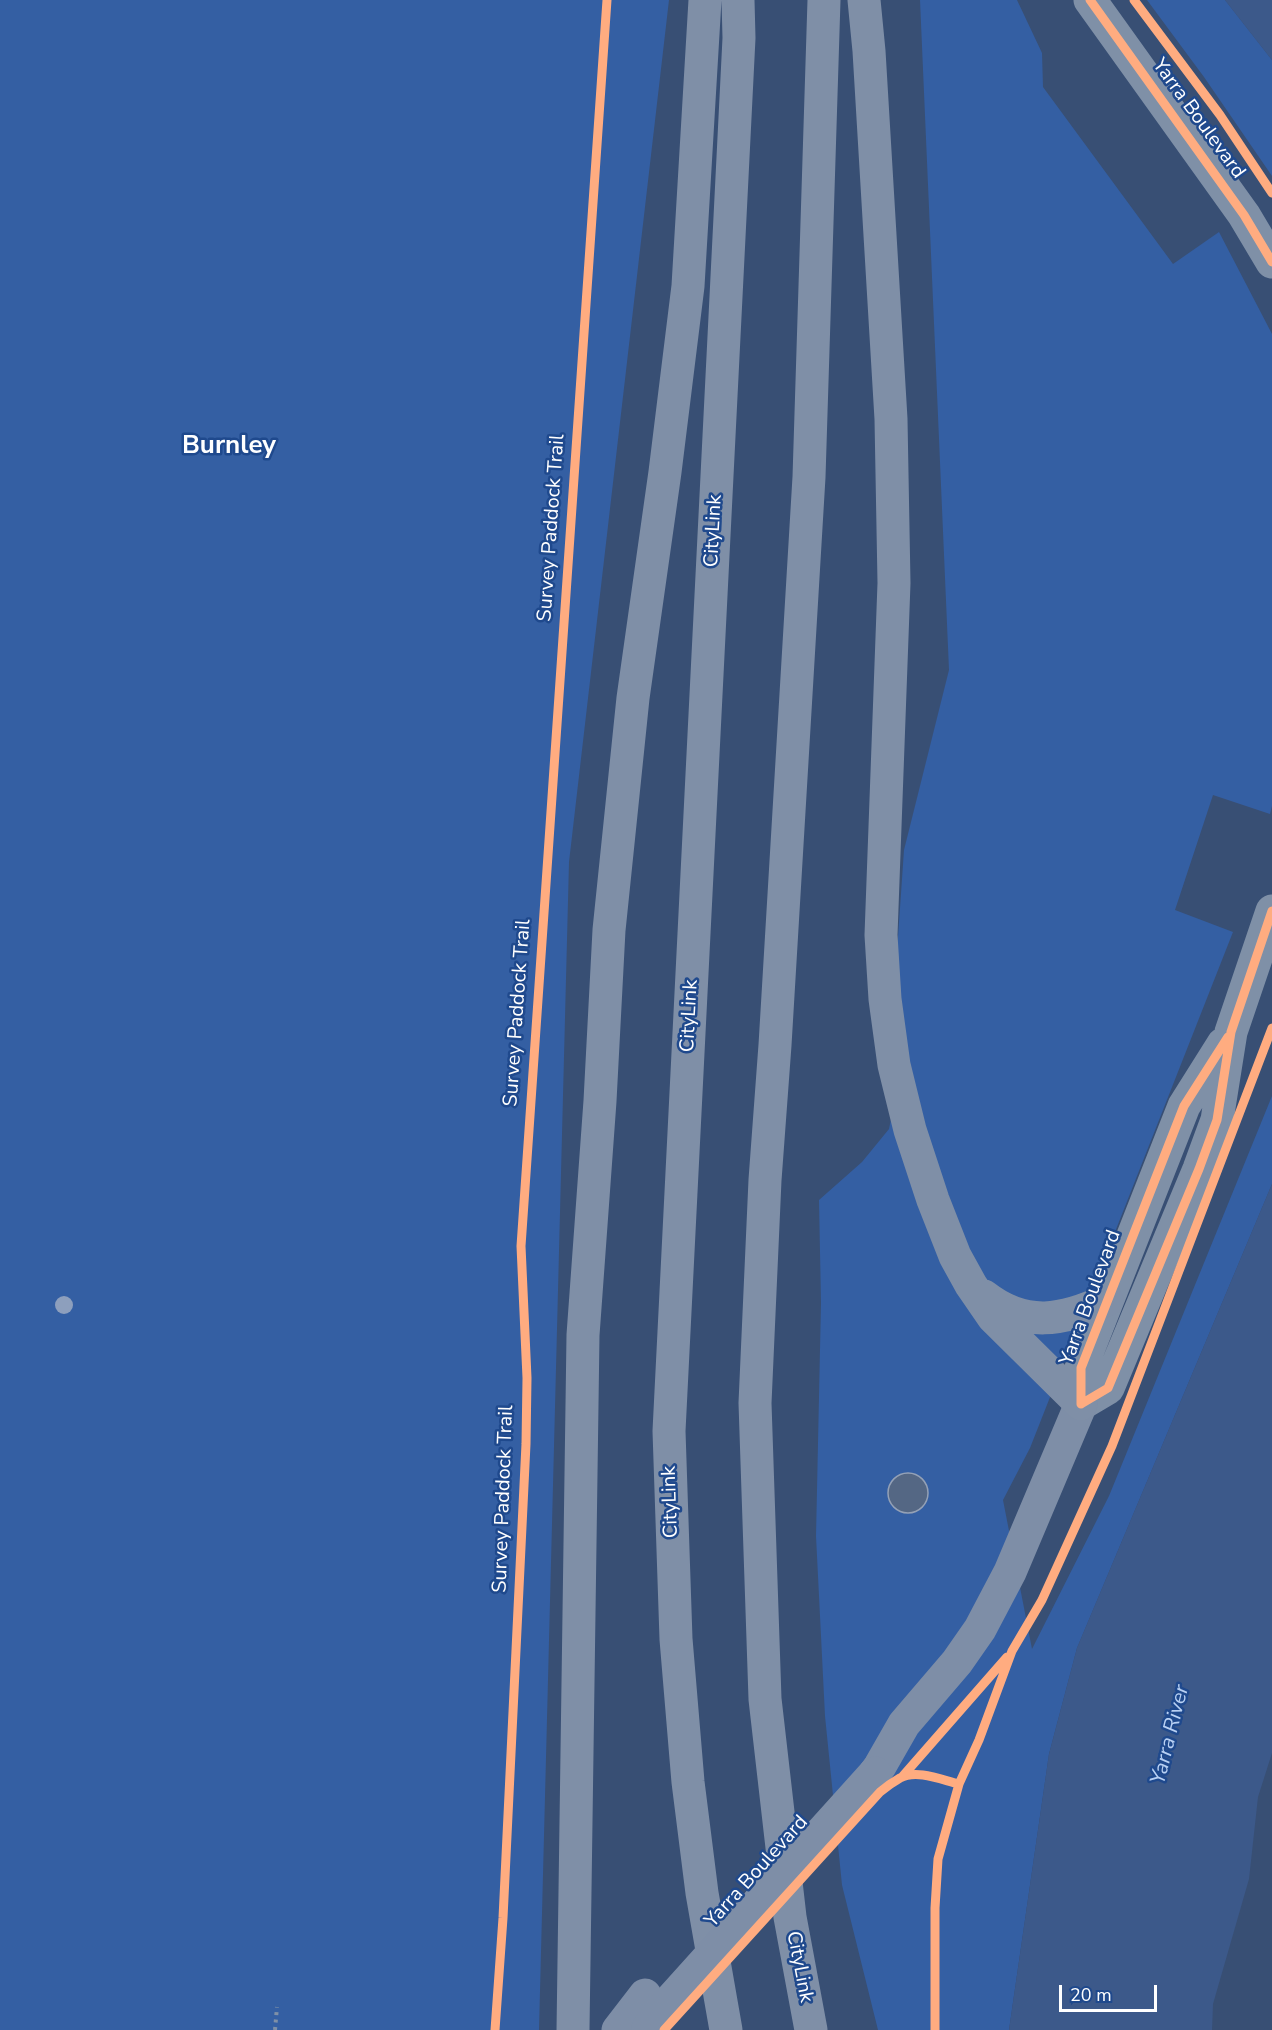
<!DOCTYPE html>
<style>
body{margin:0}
#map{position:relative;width:1272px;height:2030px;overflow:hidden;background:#384f74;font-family:"Nunito Sans",sans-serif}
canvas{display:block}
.scale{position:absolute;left:1059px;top:1985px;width:98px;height:27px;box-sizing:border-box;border:3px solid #fff;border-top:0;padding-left:8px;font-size:18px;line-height:21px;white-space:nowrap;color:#fff;-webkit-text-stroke:4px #1f498d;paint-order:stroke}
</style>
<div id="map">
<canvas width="1272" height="2030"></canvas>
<div class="scale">20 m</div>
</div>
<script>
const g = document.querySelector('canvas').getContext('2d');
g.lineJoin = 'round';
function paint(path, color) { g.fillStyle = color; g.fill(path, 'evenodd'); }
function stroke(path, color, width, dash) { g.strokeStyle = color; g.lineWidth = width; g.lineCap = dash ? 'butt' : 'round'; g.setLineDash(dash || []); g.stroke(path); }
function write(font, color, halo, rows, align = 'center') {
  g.font = font + ' "Nunito Sans",sans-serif'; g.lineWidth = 5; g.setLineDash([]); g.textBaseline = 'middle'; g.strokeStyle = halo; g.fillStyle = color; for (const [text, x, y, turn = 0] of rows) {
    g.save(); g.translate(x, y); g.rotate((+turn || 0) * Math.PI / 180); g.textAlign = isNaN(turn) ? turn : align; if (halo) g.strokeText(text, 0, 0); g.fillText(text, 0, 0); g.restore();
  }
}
paint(new Path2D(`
 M 0,0 L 669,0 L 569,862 L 539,2030 L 0,2030 Z
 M 920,0 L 1017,0 L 1042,53 L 1043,87 L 1173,264 L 1219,232 L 1272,334 L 1272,806 L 1270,814 L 1213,795 L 1175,910 L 1233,932 L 1030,1448 L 1003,1500 L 1032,1649 L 1109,1496 L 1272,1096 L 1272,1184 L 1077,1648 L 1049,1754 L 1009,2030 L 878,2030 L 842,1885 L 825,1716 L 816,1536 L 821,1303 L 819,1200 L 862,1162 L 889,1129 L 904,1055 L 896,966 L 904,850 L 949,670 Z
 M 1147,0 L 1225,0 L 1272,60 L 1272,176 L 1204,77 Z`), '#345fa3');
paint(new Path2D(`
 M 1225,0 L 1272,0 L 1272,60 Z
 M 1272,1184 L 1272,1753 L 1258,1797 L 1249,1879 L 1213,2004 L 1212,2030 L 1009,2030 L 1049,1754 L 1077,1648 Z`), '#3c598a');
const building = new Path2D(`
 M888 1493a20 20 0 1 1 40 0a20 20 0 1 1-40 0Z`);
paint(building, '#546784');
stroke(building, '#94a1b6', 1.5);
stroke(new Path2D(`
 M 275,2030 L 277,2007`), '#7f90a7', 4, [3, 4.5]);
stroke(new Path2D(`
 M 1090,0 L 1244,215 L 1272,262
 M 1081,1404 L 1108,1388 L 1199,1169 L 1217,1120 L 1231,1032 L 1272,911
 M 1081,1404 L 1081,1368 L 1184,1106 L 1223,1044`), '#7f90a7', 33);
stroke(new Path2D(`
 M 875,1773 L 880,1766 L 904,1724 L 957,1662 L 980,1629 L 1010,1572 L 1081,1404
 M 618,2030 L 645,1995`), '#7e8ea7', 33);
stroke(new Path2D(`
 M 864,0 L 869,51 L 891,419 L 894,583 L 881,935 L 885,999 L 894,1065 L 910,1130 L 933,1200 L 955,1256 L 971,1285 L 993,1317 L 1081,1404
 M 984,1296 C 1025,1328 1063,1321 1107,1300
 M 573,2030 L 583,1335 L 600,1101 L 609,930 L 633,698 L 665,472 L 688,286 L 705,0
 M 726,2030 L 702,1893 L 688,1782 L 676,1639 L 669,1431 L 739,38 L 738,0
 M 811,2030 L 790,1917 L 765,1699 L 755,1403 L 765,1180 L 775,1045 L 809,477 L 824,0`), '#7f8fa7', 33);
stroke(new Path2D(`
 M 648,2028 L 666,2005 L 875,1773`), '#7e8ea7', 33);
stroke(new Path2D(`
 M 1090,0 L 1244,215 L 1272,262
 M 1134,0 L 1220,115 L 1272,193
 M 1081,1404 L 1108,1388 L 1199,1169 L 1217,1120 L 1231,1032 L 1272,911
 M 1081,1404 L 1081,1368 L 1184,1106 L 1228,1037
 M 902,1777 L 1007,1657
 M 495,2030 L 503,1918 L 526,1444 L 527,1378 L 521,1246 L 607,0
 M 664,2030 L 880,1792 C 886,1787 893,1782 900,1778 C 917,1769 942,1780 959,1784
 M 935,2030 L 935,1908 L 938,1859 L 959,1784 L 979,1740 L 1012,1651 L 1042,1600 L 1112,1446 L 1272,1028`), '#ffac80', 9);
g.fillStyle = '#8d9fbd';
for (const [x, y] of [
 [64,1305]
]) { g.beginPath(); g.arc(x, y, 9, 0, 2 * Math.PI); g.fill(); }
write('20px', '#fff', '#1f498d', [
 ["Yarra Boulevard",1198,119,54],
 ["Survey Paddock Trail",552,528,-86],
 ["CityLink",714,531,-87],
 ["Survey Paddock Trail",518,1013,-86],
 ["CityLink",690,1016,-87],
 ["Yarra Boulevard",1091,1298,-70],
 ["Survey Paddock Trail",504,1499,-88],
 ["CityLink",671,1502,-92],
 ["Yarra Boulevard",757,1872,-48],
 ["CityLink",799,1967,79]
]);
write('italic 21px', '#b8d0f3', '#1f498d', [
 ["Yarra River",1171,1735,-76]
]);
write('bold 26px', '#fff', '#1f498d', [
 ["Burnley",229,447]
]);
</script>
